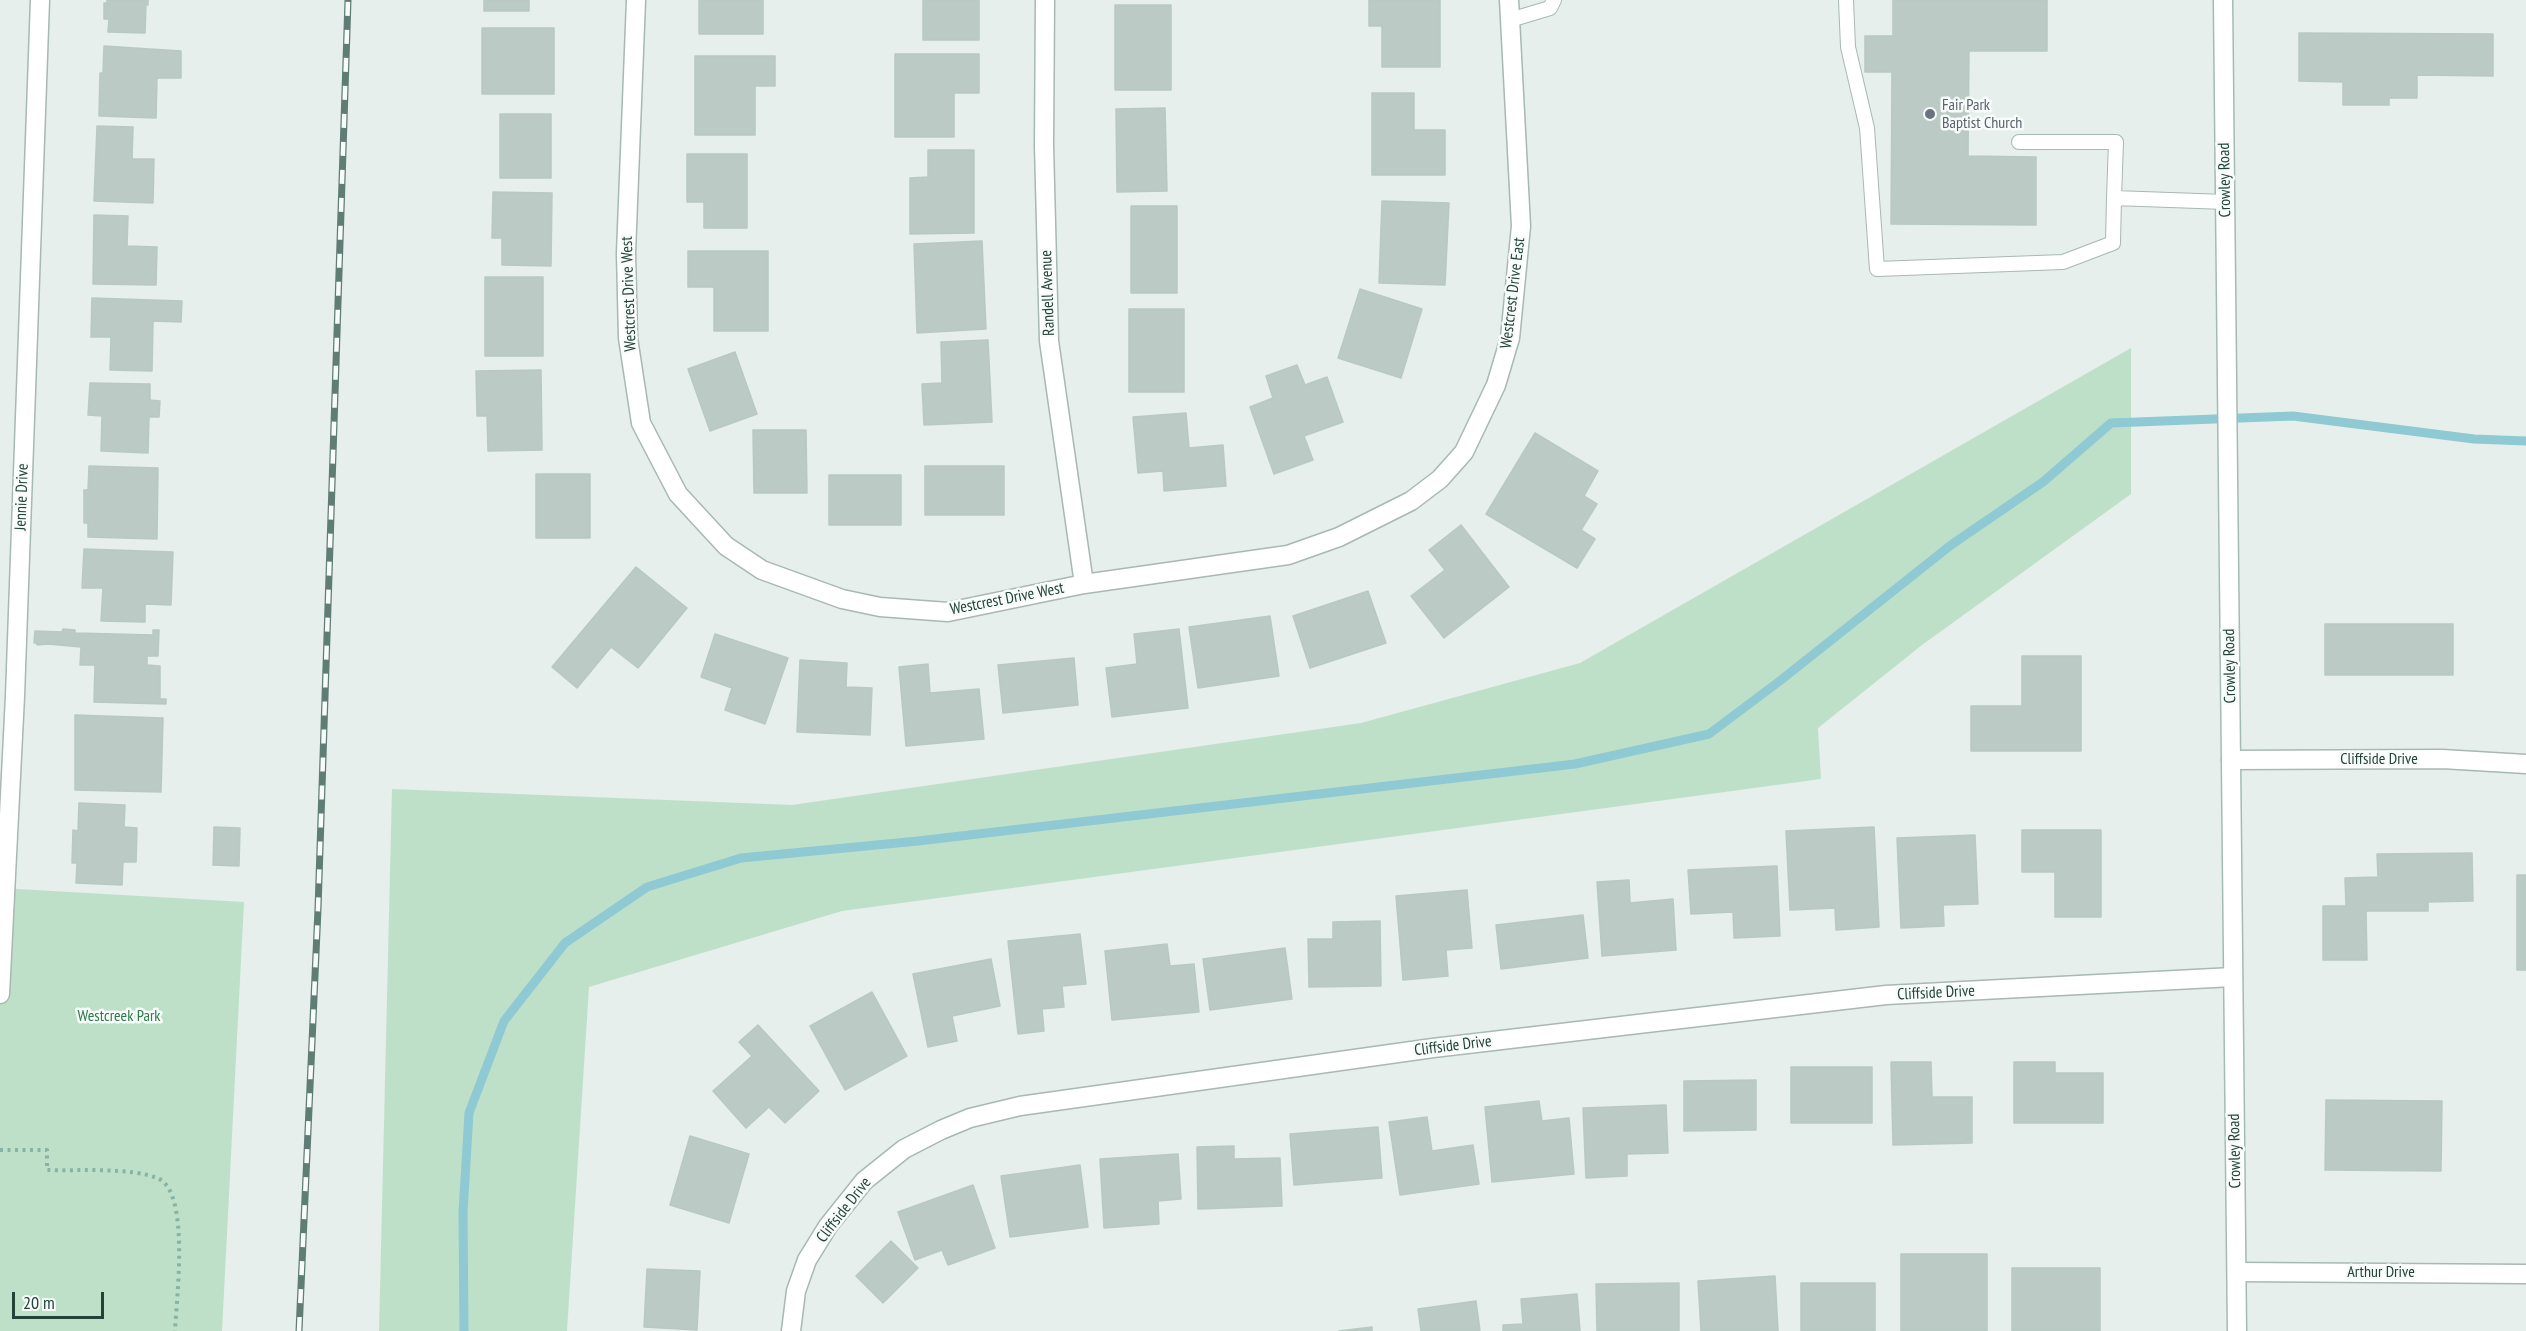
<!DOCTYPE html>
<style>
body{margin:0}
#map{position:relative;width:2526px;height:1331px;overflow:hidden;background:#e6efeb;font-family:"PT Sans Narrow",sans-serif}
canvas{display:block}
.scale{position:absolute;left:12px;top:1292px;width:92px;height:27px;box-sizing:border-box;border:3px solid #24423a;border-top:0;padding-left:8px;font-size:18px;line-height:21px;white-space:nowrap;color:#24423a;-webkit-text-stroke:4px #f7fbf9;paint-order:stroke}
</style>
<div id="map">
<canvas width="2526" height="1331"></canvas>
<div class="scale">20 m</div>
</div>
<script>
const g = document.querySelector('canvas').getContext('2d');
g.lineJoin = 'round';
function paint(path, color) { g.fillStyle = color; g.fill(path, 'evenodd'); }
function stroke(path, color, width, dash) { g.strokeStyle = color; g.lineWidth = width; g.lineCap = dash ? 'butt' : 'round'; g.setLineDash(dash || []); g.stroke(path); }
function write(font, color, halo, rows, align = 'center') {
  g.font = font + ' "PT Sans Narrow",sans-serif'; g.lineWidth = 5; g.setLineDash([]); g.textBaseline = 'middle'; g.strokeStyle = halo; g.fillStyle = color; for (const [text, x, y, turn = 0] of rows) {
    g.save(); g.translate(x, y); g.rotate((+turn || 0) * Math.PI / 180); g.textAlign = isNaN(turn) ? turn : align; if (halo) g.strokeText(text, 0, 0); g.fillText(text, 0, 0); g.restore();
  }
}
paint(new Path2D(`
 M 2131,348 L 2131,494 L 1922,645 L 1818,728 L 1821,779 L 842,911 L 589,987 L 567,1331 L 379,1331 L 392,789 L 792,805 L 1361,723 L 1580,663 Z
 M 0,888 L 244,902 L 222,1331 L 0,1331 Z`), '#bfe0c8');
stroke(new Path2D(`
 M 464,1331 L 463,1212 L 469,1113 L 504,1021 L 565,943 L 647,887 L 741,858 L 918,841 L 1575,764 L 1709,734 L 1781,680 L 1951,545 L 2043,482 L 2111,423 L 2293,416 L 2474,439 L 2526,441`), '#8ec9d4', 9);
const building = new Path2D(`
 M 107,0 L 148,0 L 148,5 L 146,4 L 145,33 L 108,32 L 109,19 L 104,19 L 104,3 L 107,3 Z
 M 484,0 L 529,0 L 529,11 L 484,11 Z
 M 699,0 L 763,0 L 763,34 L 699,34 Z
 M 923,0 L 979,0 L 979,40 L 923,40 Z
 M 1369,0 L 1440,0 L 1440,67 L 1382,67 L 1382,26 L 1369,26 Z
 M 1893,0 L 2047,0 L 2047,51 L 1969,51 L 1968,156 L 2036,157 L 2036,225 L 1891,224 L 1892,72 L 1865,72 L 1865,36 L 1893,36 Z
 M 1115,5 L 1171,5 L 1171,90 L 1115,90 Z
 M 482,28 L 554,28 L 554,94 L 482,94 Z
 M 2299,33 L 2493,34 L 2493,76 L 2417,75 L 2417,98 L 2389,98 L 2389,105 L 2343,105 L 2343,82 L 2299,81 Z
 M 104,46 L 181,51 L 181,78 L 157,78 L 156,118 L 99,116 L 100,73 L 103,73 Z
 M 895,54 L 979,54 L 979,93 L 954,93 L 954,137 L 895,137 Z
 M 695,56 L 775,56 L 775,86 L 755,86 L 755,135 L 695,135 Z
 M 1372,93 L 1414,93 L 1414,130 L 1445,130 L 1445,175 L 1372,175 Z
 M 1165,108 L 1167,191 L 1117,192 L 1116,109 Z
 M 500,114 L 551,114 L 551,178 L 500,178 Z
 M 97,126 L 133,127 L 132,159 L 154,159 L 153,203 L 94,201 Z
 M 928,150 L 974,150 L 974,233 L 910,234 L 910,178 L 928,177 Z
 M 687,154 L 747,154 L 747,228 L 704,228 L 704,202 L 687,202 Z
 M 493,192 L 552,193 L 551,266 L 502,265 L 502,238 L 492,238 Z
 M 1382,201 L 1449,203 L 1445,285 L 1379,283 Z
 M 1131,206 L 1177,206 L 1177,293 L 1131,293 Z
 M 94,215 L 128,216 L 127,246 L 157,247 L 156,285 L 93,284 Z
 M 982,241 L 986,329 L 917,333 L 914,244 Z
 M 688,251 L 768,251 L 768,331 L 714,331 L 714,287 L 688,287 Z
 M 485,277 L 543,277 L 543,356 L 485,356 Z
 M 1360,289 L 1422,309 L 1401,378 L 1338,358 Z
 M 92,298 L 182,301 L 181,322 L 153,321 L 152,371 L 110,370 L 111,337 L 91,337 Z
 M 1129,309 L 1184,309 L 1184,392 L 1129,392 Z
 M 988,340 L 992,422 L 924,425 L 922,384 L 942,383 L 941,342 Z
 M 735,352 L 757,414 L 710,431 L 688,369 Z
 M 1297,365 L 1305,385 L 1327,377 L 1343,422 L 1304,436 L 1313,460 L 1274,474 L 1250,407 L 1273,398 L 1266,376 Z
 M 541,370 L 542,450 L 488,451 L 487,416 L 477,416 L 476,371 Z
 M 90,383 L 150,384 L 150,400 L 160,401 L 159,417 L 149,417 L 148,453 L 101,451 L 102,416 L 88,415 Z
 M 1186,413 L 1189,448 L 1223,445 L 1226,486 L 1164,491 L 1163,471 L 1138,473 L 1133,417 Z
 M 753,430 L 806,430 L 807,493 L 754,493 Z
 M 1535,433 L 1598,471 L 1584,496 L 1597,504 L 1581,530 L 1595,539 L 1577,568 L 1486,514 Z
 M 89,466 L 158,468 L 157,539 L 88,537 L 88,523 L 84,523 L 84,490 L 88,490 Z
 M 925,466 L 1004,466 L 1004,515 L 925,515 Z
 M 536,474 L 590,474 L 590,538 L 536,538 Z
 M 829,475 L 901,475 L 901,525 L 829,525 Z
 M 1461,525 L 1509,587 L 1444,638 L 1411,596 L 1445,570 L 1429,550 Z
 M 84,549 L 173,552 L 171,605 L 145,604 L 145,622 L 101,621 L 103,588 L 82,588 Z
 M 636,567 L 687,608 L 638,668 L 611,647 L 577,688 L 552,667 Z
 M 1368,591 L 1386,643 L 1310,668 L 1293,616 Z
 M 1270,616 L 1279,676 L 1198,688 L 1189,627 Z
 M 2325,624 L 2453,624 L 2453,675 L 2325,675 Z
 M 63,629 L 75,630 L 75,633 L 153,635 L 153,630 L 159,630 L 158,656 L 147,656 L 147,665 L 160,666 L 160,699 L 166,699 L 166,704 L 94,702 L 95,665 L 80,665 L 81,647 L 48,644 L 37,645 L 37,643 L 34,643 L 35,631 L 62,632 Z
 M 1179,629 L 1188,708 L 1112,717 L 1106,668 L 1137,664 L 1134,634 Z
 M 715,634 L 788,658 L 765,724 L 725,710 L 732,688 L 701,677 Z
 M 2022,656 L 2081,656 L 2081,751 L 1971,751 L 1971,706 L 2022,706 Z
 M 1074,658 L 1078,705 L 1003,713 L 998,665 Z
 M 800,660 L 847,663 L 846,687 L 872,688 L 870,735 L 797,732 Z
 M 928,664 L 930,693 L 979,689 L 984,739 L 906,746 L 899,667 Z
 M 75,715 L 163,718 L 161,792 L 75,790 Z
 M 79,803 L 125,805 L 124,827 L 137,828 L 136,862 L 123,862 L 122,885 L 76,883 L 77,863 L 72,863 L 73,830 L 78,831 Z
 M 214,827 L 240,828 L 239,866 L 213,865 Z
 M 1874,827 L 1879,927 L 1836,930 L 1835,908 L 1790,910 L 1786,831 Z
 M 2022,830 L 2101,830 L 2101,917 L 2055,917 L 2055,872 L 2022,872 Z
 M 1975,835 L 1978,904 L 1943,905 L 1944,926 L 1901,928 L 1897,838 Z
 M 2472,853 L 2473,901 L 2428,902 L 2428,911 L 2366,911 L 2367,960 L 2323,960 L 2323,906 L 2346,906 L 2345,878 L 2378,877 L 2377,854 Z
 M 1777,866 L 1780,936 L 1734,938 L 1733,912 L 1691,914 L 1688,870 Z
 M 2517,875 L 2526,875 L 2526,970 L 2517,970 Z
 M 1629,880 L 1630,903 L 1673,899 L 1676,950 L 1602,956 L 1597,882 Z
 M 1467,890 L 1472,948 L 1446,950 L 1448,976 L 1403,980 L 1396,896 Z
 M 1583,915 L 1588,958 L 1501,969 L 1496,925 Z
 M 1380,921 L 1381,986 L 1309,987 L 1308,939 L 1333,939 L 1333,922 Z
 M 1080,934 L 1086,984 L 1062,986 L 1064,1007 L 1042,1009 L 1044,1031 L 1018,1034 L 1008,941 Z
 M 1167,944 L 1170,966 L 1194,964 L 1199,1012 L 1112,1020 L 1105,951 Z
 M 1285,948 L 1292,999 L 1210,1010 L 1203,959 Z
 M 991,959 L 1000,1006 L 952,1016 L 957,1041 L 928,1047 L 913,974 Z
 M 872,992 L 907,1056 L 845,1090 L 810,1026 Z
 M 758,1025 L 819,1091 L 785,1123 L 769,1107 L 746,1128 L 713,1091 L 752,1056 L 739,1042 Z
 M 1891,1062 L 1931,1062 L 1932,1097 L 1972,1097 L 1972,1143 L 1893,1145 Z
 M 2014,1062 L 2055,1062 L 2055,1073 L 2103,1073 L 2103,1123 L 2014,1123 Z
 M 1791,1067 L 1872,1067 L 1872,1123 L 1791,1123 Z
 M 1756,1080 L 1756,1130 L 1684,1131 L 1684,1081 Z
 M 2326,1100 L 2442,1101 L 2441,1171 L 2325,1170 Z
 M 1539,1101 L 1542,1121 L 1569,1118 L 1574,1174 L 1492,1182 L 1485,1107 Z
 M 1666,1105 L 1668,1153 L 1627,1154 L 1627,1176 L 1586,1178 L 1583,1108 Z
 M 1427,1117 L 1432,1151 L 1473,1145 L 1479,1184 L 1400,1195 L 1389,1122 Z
 M 1378,1127 L 1382,1178 L 1294,1185 L 1290,1134 Z
 M 690,1136 L 749,1154 L 729,1223 L 670,1205 Z
 M 1234,1146 L 1234,1159 L 1280,1158 L 1282,1206 L 1198,1209 L 1197,1147 Z
 M 1178,1154 L 1181,1199 L 1158,1201 L 1159,1224 L 1104,1228 L 1100,1159 Z
 M 1080,1165 L 1088,1227 L 1010,1237 L 1001,1176 Z
 M 973,1185 L 995,1248 L 948,1265 L 942,1250 L 915,1260 L 898,1212 Z
 M 891,1241 L 918,1268 L 883,1303 L 856,1276 Z
 M 1901,1254 L 1987,1254 L 1987,1331 L 1901,1331 Z
 M 2012,1268 L 2100,1268 L 2100,1331 L 2012,1331 Z
 M 647,1269 L 700,1271 L 697,1330 L 644,1327 Z
 M 1775,1276 L 1778,1331 L 1701,1331 L 1698,1281 Z
 M 1679,1283 L 1679,1331 L 1597,1331 L 1596,1284 Z
 M 1801,1283 L 1875,1283 L 1875,1331 L 1801,1331 Z
 M 1577,1294 L 1580,1331 L 1503,1331 L 1503,1325 L 1523,1324 L 1521,1299 Z
 M 1476,1301 L 1480,1331 L 1421,1331 L 1418,1309 Z
 M 1372,1327 L 1372,1331 L 1339,1331 Z`);
paint(building, '#bbcac4');
stroke(building, '#b8c9c2', 1.5);
const lane = new Path2D(`
 M 1846,0 L 1848,47 L 1867,128 L 1877,269 L 2063,262 L 2113,243 L 2114,198 L 2226,202
 M 1510,20 L 1550,8 L 1554,0
 M 2019,142 L 2116,142 L 2114,198`);
const street = new Path2D(`
 M 636,0 L 626,253 L 628,338 L 641,423 L 678,494 L 726,546 L 762,570 L 842,599 L 880,607 L 948,612 L 1084,584 L 1288,555 L 1339,537 L 1411,501 L 1440,479 L 1464,452 L 1496,385 L 1510,338 L 1521,226 L 1509,0
 M 1045,0 L 1044,145 L 1049,341 L 1084,584
 M 2231,760 L 2442,759 L 2526,764
 M 0,994 L 15,696 L 40,0
 M 2237,1272 L 2526,1274
 M 791,1331 L 796,1291 L 807,1260 L 828,1226 L 864,1181 L 904,1149 L 941,1130 L 970,1118 L 1020,1106 L 1433,1048 L 1886,995 L 2233,977`);
const secondary = new Path2D(`
 M 2223,0 L 2237,1331`);
stroke(lane, '#a8b8b2', 16);
stroke(street, '#a8b8b2', 21);
stroke(secondary, '#a4bbb3', 21);
stroke(new Path2D(`
 M 0,1150 L 47,1150 L 47,1170 C 78,1171 129,1167 157,1178 C 191,1190 176,1301 175,1331`), '#86b3a5', 4, [3, 4.5]);
stroke(lane, '#fff', 14);
stroke(street, '#fff', 18);
stroke(secondary, '#fff', 18);
const rail = new Path2D(`
 M 299,1331 L 318,909 L 348,0`);
stroke(rail, '#5f7d75', 7);
stroke(rail, '#f7fbf9', 4.5, [14]);
for (const [x, y, r, color] of [
 [1930,114,6,"#6b7280"]
]) { const dot = new Path2D(); dot.arc(x, y, r, 0, 2 * Math.PI); g.fillStyle = color; g.fill(dot); stroke(dot, '#f7fbf9', 2); }
write('16px', '#5b616d', '#f7fbf9', [
 ["Fair Park",1942,105],
 ["Baptist Church",1942,123]
], 'left');
write('16px', '#24423a', '#f7fbf9', [
 ["Crowley Road",2225,180,-91],
 ["Randell Avenue",1048,293,-92],
 ["Westcrest Drive East",1513,293,-83],
 ["Westcrest Drive West",629,294,-92],
 ["Jennie Drive",22,497,-88],
 ["Westcrest Drive West",1007,599,-11],
 ["Crowley Road",2230,666,-91],
 ["Cliffside Drive",2379,759],
 ["Cliffside Drive",1936,993,-3],
 ["Cliffside Drive",1453,1046,-7],
 ["Crowley Road",2235,1151,-91],
 ["Cliffside Drive",844,1210,-52],
 ["Arthur Drive",2381,1272]
]);
write('16px', '#2d7a4b', '#f7fbf9', [
 ["Westcreek Park",119,1016]
]);
</script>
